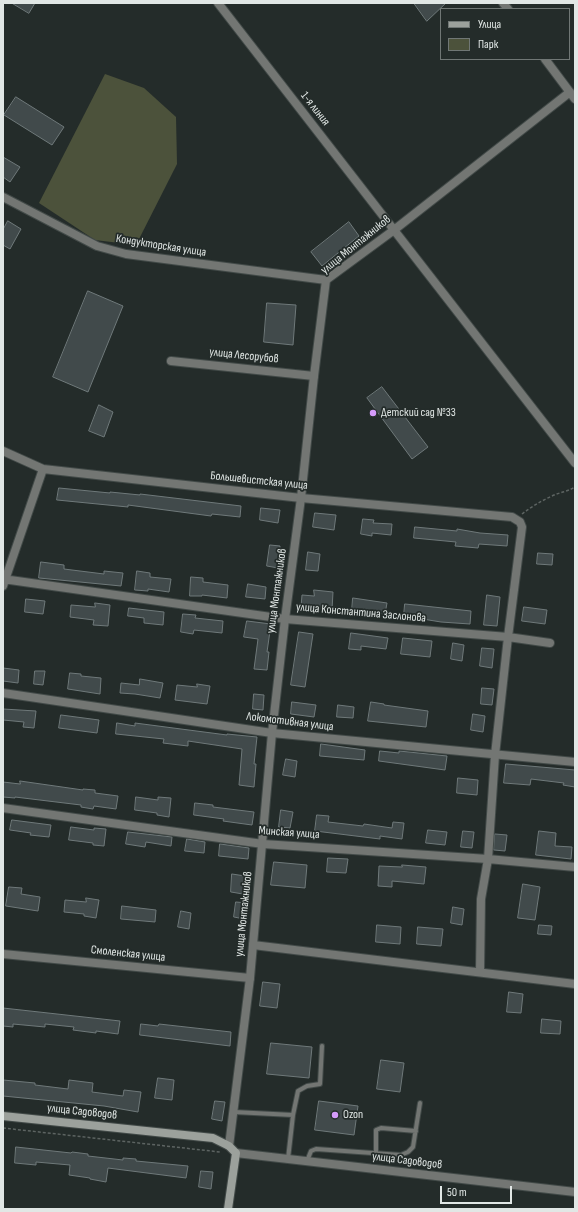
<!DOCTYPE html>
<meta charset="utf-8">
<style>
body{margin:0}
#map{position:relative;width:578px;height:1212px;overflow:hidden;background:#242c2a;font-family:"Sofia Sans Condensed",sans-serif}
canvas{display:block}
.frame{position:absolute;inset:0;border:4px solid #e1e7e5;pointer-events:none}
.legend{position:absolute;left:440px;top:8px;width:130px;height:52px;box-sizing:border-box;background:#242c2a;border:1px solid #707775;margin:0;padding:5px 7px;list-style:none;font-size:12px;color:#e1e7e5}
.legend li{display:flex;align-items:center;gap:8px;height:20px}
.legend b{width:20px;border:1px solid #707775}
.scale{position:absolute;left:440px;top:1186px;width:72px;height:18px;box-sizing:border-box;border:2px solid #e1e7e5;border-top:0;padding-left:5px;font-size:12px;line-height:14px;white-space:nowrap;color:#e1e7e5;-webkit-text-stroke:3px #242c2a;paint-order:stroke}
</style>
<div id="map">
<canvas width="578" height="1212"></canvas>
<div class="frame"></div>
<ul class="legend">
<li><b style="height:5px;background:#9ca19c"></b>Улица</li>
<li><b style="height:11px;background:#4c523b"></b>Парк</li>
</ul>
<div class="scale">50 m</div>
</div>
<script>
const g = document.querySelector('canvas').getContext('2d');
g.lineJoin = 'round';
function paint(path, color) { g.fillStyle = color; g.fill(path, 'evenodd'); }
function stroke(path, color, width, dash) { g.strokeStyle = color; g.lineWidth = width; g.lineCap = dash ? 'butt' : 'round'; g.setLineDash(dash || []); g.stroke(path); }
function write(font, color, halo, rows, align = 'center') {
  g.font = font + ' "Sofia Sans Condensed",sans-serif'; g.lineWidth = 3.5; g.setLineDash([]); g.textBaseline = 'middle'; g.strokeStyle = halo; g.fillStyle = color; for (const [text, x, y, turn = 0] of rows) {
    g.save(); g.translate(x, y); g.rotate((+turn || 0) * Math.PI / 180); g.textAlign = isNaN(turn) ? turn : align; if (halo) g.strokeText(text, 0, 0); g.fillText(text, 0, 0); g.restore();
  }
}
paint(new Path2D(`
 M 105,74 L 144,88 L 176,117 L 177,164 L 136,245 L 95,240 L 39,203 Z`), '#4c523b');
const building = new Path2D(`
 M 12,3 L 35,3 L 29,13 Z
 M 414,3 L 446,3 L 427,21 Z
 M 16,97 L 64,127 L 52,145 L 4,115 Z
 M 3,157 L 20,167 L 10,182 L 3,177 Z
 M 8,221 L 21,229 L 10,249 L 3,245 L 3,230 Z
 M 349,222 L 359,236 L 322,266 L 311,252 Z
 M 88,291 L 123,306 L 88,392 L 53,377 Z
 M 267,303 L 296,305 L 293,345 L 264,342 Z
 M 382,387 L 428,447 L 412,459 L 367,398 Z
 M 99,405 L 113,412 L 104,437 L 89,431 Z
 M 59,488 L 110,493 L 110,492 L 140,495 L 140,494 L 241,506 L 240,517 L 212,514 L 211,516 L 128,505 L 128,507 L 57,500 Z
 M 261,508 L 280,510 L 278,523 L 260,520 Z
 M 315,513 L 336,515 L 334,530 L 313,527 Z
 M 363,519 L 374,520 L 373,523 L 392,524 L 391,535 L 372,533 L 372,536 L 361,534 Z
 M 415,527 L 457,531 L 457,529 L 480,533 L 508,535 L 507,546 L 479,544 L 478,548 L 455,546 L 456,542 L 414,538 Z
 M 270,545 L 280,546 L 278,568 L 267,566 Z
 M 308,552 L 320,554 L 318,571 L 306,570 Z
 M 538,553 L 553,554 L 552,565 L 537,564 Z
 M 41,562 L 64,565 L 64,569 L 104,574 L 104,571 L 123,573 L 121,586 L 39,578 Z
 M 137,571 L 150,573 L 150,577 L 171,579 L 169,592 L 148,589 L 148,591 L 135,590 Z
 M 191,577 L 203,578 L 203,582 L 228,585 L 227,598 L 202,595 L 202,596 L 190,596 Z
 M 248,584 L 266,587 L 265,599 L 246,597 Z
 M 314,590 L 333,592 L 332,610 L 301,607 L 302,595 L 314,596 Z
 M 487,595 L 500,597 L 497,626 L 484,625 Z
 M 353,598 L 387,603 L 385,614 L 352,611 Z
 M 26,599 L 45,601 L 43,614 L 25,612 Z
 M 95,603 L 110,605 L 108,626 L 93,625 L 94,620 L 70,617 L 71,605 L 95,607 Z
 M 405,604 L 471,611 L 470,624 L 441,622 L 404,616 Z
 M 524,607 L 547,610 L 545,624 L 522,621 Z
 M 129,608 L 164,612 L 163,625 L 144,623 L 144,618 L 128,616 Z
 M 183,614 L 196,615 L 195,618 L 223,621 L 222,633 L 194,630 L 193,634 L 181,632 Z
 M 247,621 L 271,624 L 267,652 L 269,652 L 267,670 L 254,669 L 258,639 L 244,637 Z
 M 299,632 L 313,634 L 305,687 L 291,685 Z
 M 351,633 L 388,638 L 386,649 L 361,646 L 361,650 L 349,649 Z
 M 403,638 L 432,641 L 430,657 L 401,654 Z
 M 453,643 L 464,645 L 462,661 L 451,659 Z
 M 482,648 L 494,649 L 492,668 L 480,666 Z
 M 3,668 L 19,670 L 18,683 L 3,681 Z
 M 35,671 L 45,671 L 43,685 L 34,684 Z
 M 70,673 L 81,674 L 81,676 L 101,678 L 100,694 L 68,689 Z
 M 140,679 L 163,683 L 160,698 L 135,694 L 120,693 L 121,683 L 139,685 Z
 M 197,684 L 210,686 L 207,704 L 175,700 L 177,685 L 197,687 Z
 M 482,688 L 494,689 L 492,705 L 481,704 Z
 M 254,694 L 264,695 L 263,710 L 253,709 Z
 M 292,702 L 316,705 L 314,717 L 291,714 Z
 M 371,702 L 384,704 L 384,705 L 428,711 L 426,727 L 368,721 Z
 M 338,705 L 354,707 L 353,718 L 337,717 Z
 M 3,709 L 36,711 L 34,728 L 23,727 L 24,722 L 3,720 Z
 M 473,714 L 485,716 L 483,732 L 471,730 Z
 M 61,715 L 99,720 L 97,733 L 59,728 Z
 M 117,723 L 135,726 L 135,723 L 227,735 L 227,734 L 257,737 L 254,764 L 256,764 L 254,787 L 239,785 L 242,749 L 188,741 L 188,746 L 163,743 L 164,739 L 116,734 Z
 M 321,744 L 365,750 L 364,760 L 320,756 Z
 M 380,751 L 399,753 L 399,751 L 447,756 L 445,770 L 379,761 Z
 M 286,759 L 297,761 L 295,777 L 283,775 Z
 M 506,764 L 575,770 L 575,787 L 563,785 L 564,783 L 531,779 L 530,785 L 504,783 Z
 M 458,778 L 478,780 L 477,795 L 457,793 Z
 M 20,781 L 83,790 L 83,789 L 95,790 L 95,793 L 118,796 L 116,809 L 94,806 L 93,809 L 81,807 L 81,805 L 15,797 L 15,798 L 3,797 L 3,782 L 20,784 Z
 M 136,797 L 158,800 L 158,797 L 171,798 L 169,817 L 157,815 L 157,813 L 135,810 Z
 M 195,803 L 213,805 L 213,807 L 254,812 L 252,825 L 223,821 L 224,819 L 194,815 Z
 M 281,810 L 293,812 L 290,828 L 279,827 Z
 M 317,815 L 329,816 L 328,822 L 363,826 L 364,824 L 392,828 L 393,822 L 404,823 L 402,839 L 380,836 L 380,839 L 315,831 Z
 M 12,820 L 51,825 L 49,837 L 30,835 L 31,833 L 10,830 Z
 M 71,827 L 94,830 L 94,828 L 106,829 L 104,846 L 93,845 L 93,843 L 69,840 Z
 M 428,830 L 447,832 L 445,845 L 426,843 Z
 M 463,831 L 474,832 L 472,848 L 461,847 Z
 M 539,831 L 556,833 L 555,846 L 572,847 L 571,859 L 536,855 Z
 M 128,832 L 172,837 L 171,846 L 146,842 L 145,847 L 126,844 Z
 M 495,834 L 507,835 L 505,851 L 494,850 Z
 M 187,839 L 205,842 L 204,853 L 185,851 Z
 M 220,844 L 249,848 L 248,859 L 219,856 Z
 M 328,858 L 348,859 L 346,873 L 327,872 Z
 M 274,862 L 307,865 L 305,888 L 271,885 Z
 M 402,865 L 426,867 L 424,884 L 392,881 L 392,887 L 378,886 L 379,866 L 402,867 Z
 M 232,874 L 245,876 L 243,894 L 231,892 Z
 M 523,884 L 540,887 L 535,920 L 518,918 Z
 M 9,887 L 22,888 L 21,894 L 40,897 L 38,911 L 6,906 Z
 M 86,898 L 99,900 L 96,918 L 84,916 L 84,914 L 64,912 L 65,900 L 86,902 Z
 M 236,902 L 247,903 L 244,919 L 234,917 Z
 M 122,906 L 156,910 L 155,922 L 121,919 Z
 M 453,907 L 464,909 L 462,925 L 451,923 Z
 M 181,911 L 191,913 L 189,929 L 178,927 Z
 M 377,925 L 401,927 L 400,944 L 376,942 Z
 M 539,925 L 552,926 L 551,935 L 538,934 Z
 M 418,927 L 443,929 L 441,946 L 417,944 Z
 M 263,982 L 280,984 L 277,1008 L 260,1006 Z
 M 509,992 L 523,994 L 521,1013 L 507,1012 Z
 M 3,1008 L 120,1021 L 118,1034 L 96,1031 L 96,1033 L 73,1030 L 74,1027 L 45,1024 L 45,1027 L 13,1024 L 13,1027 L 3,1026 Z
 M 542,1019 L 561,1021 L 560,1034 L 541,1033 Z
 M 141,1024 L 158,1026 L 159,1024 L 231,1032 L 230,1046 L 140,1035 Z
 M 271,1043 L 312,1047 L 309,1078 L 267,1074 Z
 M 381,1060 L 404,1063 L 400,1092 L 377,1089 Z
 M 158,1078 L 174,1080 L 172,1100 L 155,1098 Z
 M 3,1080 L 35,1083 L 35,1085 L 68,1089 L 69,1080 L 93,1083 L 92,1092 L 123,1096 L 124,1090 L 141,1092 L 138,1112 L 104,1106 L 3,1096 Z
 M 215,1101 L 225,1102 L 222,1121 L 212,1119 Z
 M 319,1101 L 358,1106 L 354,1135 L 315,1130 Z
 M 16,1147 L 71,1153 L 72,1152 L 88,1154 L 88,1156 L 123,1160 L 123,1158 L 136,1159 L 136,1161 L 188,1166 L 186,1178 L 108,1168 L 106,1182 L 90,1179 L 90,1178 L 69,1175 L 70,1165 L 36,1162 L 36,1165 L 15,1163 Z
 M 201,1171 L 213,1172 L 211,1189 L 199,1187 Z`);
paint(building, '#414a4b');
stroke(building, '#6f797a', 1);
const service = new Path2D(`
 M 234,1112 L 293,1115
 M 376,1153 L 376,1130 L 381,1128 L 416,1131
 M 288,1159 L 293,1115 L 298,1091 L 307,1086 L 320,1084 L 322,1046
 M 307,1161 L 311,1151 L 316,1149 L 401,1155 L 408,1152 L 413,1147 L 420,1103`);
const minor = new Path2D(`
 M 503,3 L 508,9
 M 545,59 L 575,99
 M 570,92 L 394,230 L 575,463
 M 3,197 L 97,246 L 126,254 L 326,280
 M 171,361 L 314,376
 M 3,451 L 43,469 L 301,498 L 512,517 L 520,522 L 522,527 L 508,637 L 495,755 L 488,859 L 481,899 L 480,972
 M 3,579 L 285,619 L 508,637 L 550,643
 M 3,586 L 43,469
 M 3,693 L 272,733 L 575,762
 M 3,808 L 263,844 L 488,859 L 575,867
 M 253,945 L 575,984
 M 3,954 L 250,978
 M 236,1153 L 575,1192`);
const tertiary = new Path2D(`
 M 218,3 L 394,230 L 326,280 L 314,376 L 301,498 L 285,619 L 272,733 L 250,978 L 229,1146`);
const secondary = new Path2D(`
 M 3,1116 L 213,1138 L 229,1146 L 236,1153 L 228,1209`);
stroke(service, '#424a48', 6);
stroke(minor, '#424a48', 10);
stroke(tertiary, '#424a48', 10);
stroke(secondary, '#424a48', 10);
stroke(new Path2D(`
 M 522,514 C 531,507 541,501 552,496 C 560,492 567,492 575,487
 M 3,1128 L 220,1152`), '#5d6462', 1.5, [3, 2]);
stroke(service, '#737673', 4);
stroke(minor, '#737673', 8);
stroke(tertiary, '#737673', 8);
stroke(secondary, '#9ca19c', 8);
for (const [x, y, r, color] of [
 [373,413,4,"#d59bfa"],
 [335,1115,4,"#d59bfa"]
]) { const dot = new Path2D(); dot.arc(x, y, r, 0, 2 * Math.PI); g.fillStyle = color; g.fill(dot); stroke(dot, '#242c2a', 1.5); }
write('12px', '#e1e7e5', '#242c2a', [
 ["1-я линия",315,109,52],
 ["улица Монтажников",356,245,-39],
 ["Кондукторская улица",161,246,9],
 ["улица Лесорубов",244,356,6],
 ["Большевистская улица",259,481,6],
 ["улица Монтажников",277,591,-82],
 ["улица Константина Заслонова",361,613,5],
 ["Локомотивная улица",290,722,7],
 ["Минская улица",289,833,4],
 ["улица Монтажников",244,914,-84],
 ["Смоленская улица",128,954,6],
 ["улица Садоводов",82,1112,6],
 ["улица Садоводов",407,1161,7]
]);
write('12px', '#e1e7e5', '#242c2a', [
 ["Детский сад №33",381,413],
 ["Ozon",343,1115]
], 'left');
</script>
